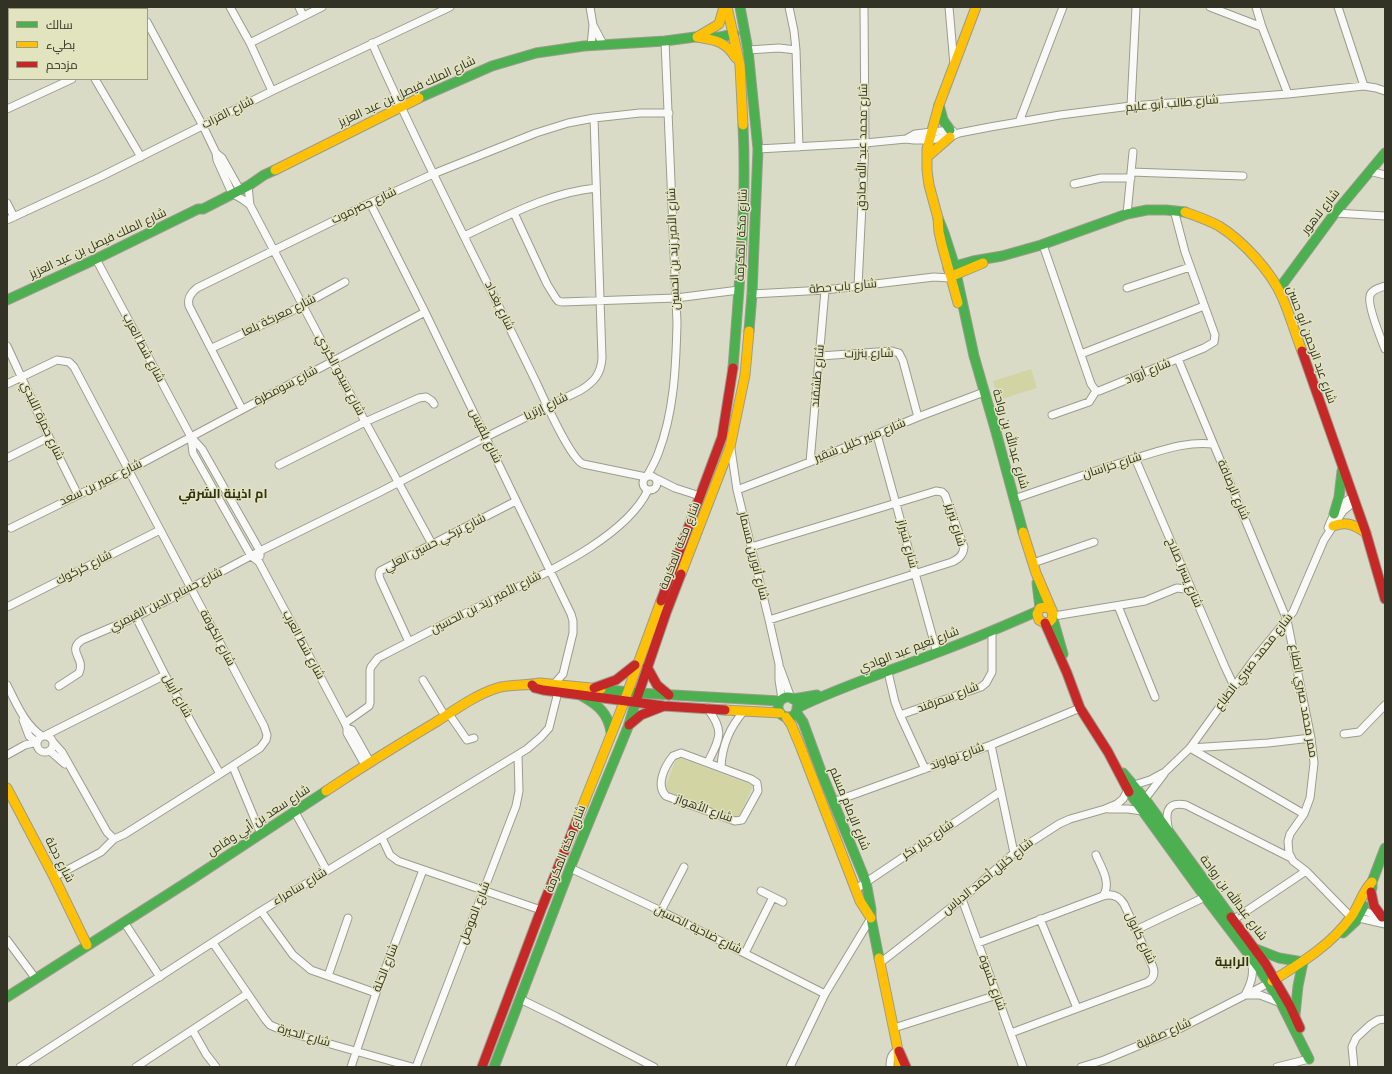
<!DOCTYPE html>
<meta charset="utf-8">
<style>
body{margin:0}
#map{position:relative;width:1392px;height:1074px;overflow:hidden;background:#dadbc7;font-family:"Times New Roman",Cairo,serif}
canvas{display:block}
.frame{position:absolute;inset:0;border:8px solid #323324;pointer-events:none}
.legend{position:absolute;left:8px;top:8px;width:140px;height:72px;box-sizing:border-box;background:#e2e3bf;border:1px solid #9c9d81;margin:0;padding:5px 7px;list-style:none;font-size:12px;color:#323324}
.legend li{display:flex;align-items:center;gap:8px;height:20px}
.legend b{width:20px;border:1px solid #9c9d81}
</style>
<div id="map">
<canvas width="1392" height="1074"></canvas>
<div class="frame"></div>
<ul class="legend">
<li><b style="height:5px;background:#4caf50"></b>سالك</li>
<li><b style="height:5px;background:#ffc107"></b>بطيء</li>
<li><b style="height:5px;background:#c62828"></b>مزدحم</li>
</ul>
</div>
<script>
const g = document.querySelector('canvas').getContext('2d');
g.lineJoin = 'round';
function paint(path, color) { g.fillStyle = color; g.fill(path, 'evenodd'); }
function stroke(path, color, width, dash) { g.strokeStyle = color; g.lineWidth = width; g.lineCap = dash ? 'butt' : 'round'; g.setLineDash(dash || []); g.stroke(path); }
function write(font, color, halo, rows, align = 'center') {
  g.font = font + ' "Times New Roman",Cairo,serif'; g.lineWidth = 3; g.setLineDash([]); g.textBaseline = 'middle'; g.strokeStyle = halo; g.fillStyle = color; for (const [text, x, y, turn = 0] of rows) {
    g.save(); g.translate(x, y); g.rotate((+turn || 0) * Math.PI / 180); g.textAlign = isNaN(turn) ? turn : align; if (halo) g.strokeText(text, 0, 0); g.fillText(text, 0, 0); g.restore();
  }
}
paint(new Path2D(`
 M 1031,369 L 1037,388 L 998,400 L 993,381 Z
 M 677,757 L 753,785 L 738,819 L 664,790 Z`), '#d3d4a4');
const street = new Path2D(`
 M 139,7 L 140,9
 M 230,7 L 250,43 L 272,91
 M 299,7 L 303,16
 M 590,7 L 593,25 L 603,44
 M 789,7 L 794,31 L 796,50
 M 949,7 L 954,65
 M 1210,7 L 1262,27
 M 1256,7 L 1262,27 L 1288,94
 M 1338,7 L 1364,86
 M 61,9 L 64,7
 M 147,22 L 203,126 L 216,153 L 217,160 L 230,189 L 233,194 L 242,199 L 250,205
 M 7,34 L 9,33
 M 250,43 L 322,7
 M 372,43 C 423,159 482,270 537,384 C 544,399 570,458 583,464 L 646,477
 M 591,46 L 593,25
 M 748,50 L 779,48 L 796,50 L 799,147
 M 95,79 L 141,157
 M 1131,106 L 1136,7
 M 7,109 L 72,79
 M 1019,122 L 1063,7
 M 906,139 L 915,134 L 950,130 L 953,131
 M 758,149 L 865,143 L 906,139 L 914,140 L 929,140 L 950,137 L 959,133 L 990,127 L 1060,115 L 1131,106 L 1288,94 L 1364,86 L 1376,88 L 1385,91
 M 216,153 L 222,158 L 240,190
 M 1369,171 L 1385,175
 M 1131,172 L 1243,176
 M 1074,184 L 1101,178 L 1131,178
 M 248,186 L 250,205 L 332,361 L 432,544
 M 7,203 L 14,217
 M 370,203 L 425,312 L 571,614 L 573,621 L 573,633 L 563,674 L 554,684
 M 514,213 L 547,284 L 555,297 L 558,301 L 562,302 L 676,298 L 739,290
 M 1335,213 L 1385,216
 M 1127,214 L 1133,152
 M 7,220 L 100,177 L 272,91 L 450,7
 M 464,236 C 507,216 548,193 596,188
 M 1043,245 L 1091,384 L 1096,391 L 1099,391 L 1204,348 L 1214,342 L 1215,335 L 1185,252 L 1174,210
 M 96,259 L 191,437 L 202,449 L 260,551 L 260,556
 M 858,286 L 865,143 L 864,7
 M 1385,286 C 1379,288 1371,290 1370,296 C 1367,305 1381,339 1385,349
 M 1127,288 L 1190,267
 M 752,294 L 825,290 L 934,277 L 950,278
 M 7,346 L 49,437 L 78,495
 M 212,348 L 294,310 L 345,282
 M 1081,354 L 1204,306
 M 820,356 L 892,351 L 899,353 L 903,361 L 918,417
 M 1178,359 L 1287,620 L 1311,738 L 1314,763 L 1310,798 L 1304,814 L 1290,834 L 1288,841 L 1289,853 L 1293,861 L 1306,871 L 1348,914 L 1359,918 L 1385,924
 M 7,384 L 57,360 L 69,362 L 74,367 L 264,726 L 267,735 L 266,740 L 260,748 L 220,774 L 125,834 L 114,839 L 101,852 L 54,877
 M 242,409 L 189,306 C 187,298 191,293 197,288 L 370,203 L 433,174 L 536,133 L 568,123 L 594,118 L 640,113 L 669,113
 M 1052,415 L 1089,402 L 1096,391
 M 877,435 L 937,653
 M 191,437 L 193,453 L 251,556 L 259,562 L 345,723 L 347,728 L 347,733 L 365,765
 M 731,449 L 737,490 L 769,620 L 779,664 L 779,680 L 782,699
 M 7,458 L 49,437
 M 1135,458 L 1225,667 L 1234,686
 M 810,462 L 825,290
 M 279,465 L 365,422 L 419,398 L 426,397 L 432,401 L 434,404
 M643 483a7 7 0 1 1 14 0a7 7 0 1 1-14 0Z
 M 647,476 C 651,469 655,462 658,454 C 674,413 676,367 677,323 L 665,41
 M 657,479 L 675,488 L 700,496
 M 737,490 L 810,462 L 918,417 L 984,392
 M 1014,499 C 1055,485 1097,470 1139,457 C 1163,450 1187,441 1213,444
 M 11,528 L 129,470 L 425,312
 M 1328,528 C 1333,514 1339,504 1353,497
 M 751,547 L 936,491 L 942,492 L 945,495 L 964,547 C 963,555 960,558 952,562 L 769,620
 M 1033,563 L 1094,542
 M 1118,606 L 1155,697
 M 7,607 L 160,530
 M 1054,616 L 1145,601 L 1177,588 L 1185,589 L 1193,594
 M 136,617 L 165,675 L 220,774
 M 409,642 L 380,579 L 379,575 L 380,571 L 516,501
 M 780,668 L 791,698
 M 888,672 L 895,702 L 900,715 L 981,687 L 986,683 L 992,672 L 992,632
 M 423,680 L 445,716
 M 7,685 C 16,703 25,725 42,736
 M 59,686 L 79,673 C 86,658 66,651 82,640 L 136,617 L 260,551 L 380,492 L 486,437 L 581,390 C 594,382 601,374 602,358 L 594,118
 M 707,708 C 725,731 720,738 708,762
 M 449,714 L 467,740 L 474,738
 M 900,715 L 925,769
 M 23,720 L 29,736 L 34,740 L 37,741
 M 345,723 L 369,706 L 370,703 L 370,670 L 371,667 L 378,658 C 416,638 454,619 492,600 C 539,576 625,539 648,490
 M 347,728 L 352,730 L 370,762
 M 1344,734 L 1359,732 L 1385,705
 M 46,735 L 165,675
 M37 744a8 8 0 1 1 16 0a8 8 0 1 1-16 0Z
 M 53,742 L 62,752 L 107,832 L 114,839
 M 991,745 L 1014,853
 M 1190,748 L 1304,814
 M 1190,748 L 1268,743 L 1311,738
 M 50,751 L 65,764
 M 681,753 L 751,779 L 757,783 L 758,791 L 742,820 L 735,821 L 666,796 C 655,785 665,766 673,756 Z
 M 7,755 L 25,745 L 37,742
 M 233,767 L 261,834
 M 721,767 C 722,745 729,728 744,711
 M 1134,785 L 1150,780 L 1165,772 L 1190,748 L 1255,658 L 1293,612 L 1324,540 L 1343,511 L 1354,502
 M 1145,799 L 1164,774
 M 833,802 L 991,745 L 1080,708
 M 1109,809 L 1128,809 L 1142,811
 M 295,812 L 327,871
 M 1169,831 C 1165,815 1165,801 1186,805 L 1291,858
 M 382,838 L 390,855 L 398,861 L 541,910
 M 1096,855 C 1101,867 1112,883 1103,896
 M 570,868 L 661,911 L 825,994
 M 856,889 L 1000,792
 M 761,891 L 783,902
 M 962,899 L 1023,1067
 M 1359,909 L 1381,917
 M 261,911 L 293,955 L 311,970 L 376,993
 M 661,911 L 684,867
 M 1040,919 L 1077,1008
 M 1233,920 L 1306,871
 M 124,922 L 160,977
 M 1136,930 L 1205,897
 M 7,940 L 36,979
 M 213,943 L 265,1019 L 270,1025 L 284,1031 L 412,1067
 M 978,943 L 1103,896 C 1112,893 1119,896 1124,904 L 1153,967 C 1155,973 1154,978 1148,982 L 1011,1033
 M 745,953 L 773,897
 M 1250,958 C 1255,971 1252,982 1245,995 L 1260,995 L 1281,1003
 M 880,963 L 962,899 L 1014,853 L 1059,824 L 1070,819 L 1105,809 L 1117,804 L 1123,799 L 1128,790
 M 328,976 L 348,918
 M 520,999 L 557,1017 L 654,1067
 M 894,1028 L 997,995
 M 193,1031 L 206,1054 L 216,1067
 M 20,1067 L 261,911 L 527,749 L 541,737 L 549,728 L 558,692
 M 136,1067 L 247,994
 M 351,1067 L 376,993 L 423,870
 M 416,1067 L 516,806 L 519,791 L 518,755
 M 790,1067 L 825,994 L 871,918
 M 890,1067 C 890,1059 891,1054 898,1050
 M 1081,1067 L 1104,1060 L 1181,1028 L 1269,983
 M 1277,1067 L 1309,1059
 M 1354,1067 L 1352,1047 L 1356,1038 L 1370,1025 L 1378,1020 L 1385,1019`);
const fast = new Path2D(`
 M 740,7 L 748,50 L 758,149 L 752,294 L 749,331
 M 419,98 L 492,66 L 536,53 L 584,46 L 665,41 L 695,37 L 720,37 L 734,34
 M 939,105 L 943,120 L 950,130
 M 938,218 L 944,233 L 954,264 L 974,356 L 996,432 L 1023,532
 M 948,268 L 973,261 L 1002,256 L 1041,245 L 1127,214 L 1147,210 L 1166,210 L 1185,212
 M 1279,289 L 1335,213 L 1385,153
 M 7,300 L 96,259 L 198,209 L 203,209 L 248,186 L 264,175 L 275,170
 M 733,368 C 739,287 747,206 743,125
 M 1334,514 L 1339,497 L 1342,471
 M 1037,583 L 1040,608
 M 1053,619 L 1063,654
 M 601,689 L 638,693 L 780,701
 M 582,696 C 598,705 608,713 611,732
 M778 707a10 10 0 1 1 20 0a10 10 0 1 1-20 0Z
 M 793,699 L 817,695
 M 797,708 C 842,686 890,671 936,653 C 971,640 1004,626 1038,611
 M 796,712 L 803,722 L 822,774 L 866,882 L 871,909 L 871,918 L 879,958
 M 1123,773 L 1145,799 L 1231,917
 M 1129,792 L 1205,897 L 1259,968 L 1281,1003 L 1309,1059
 M 1372,888 L 1372,882 L 1385,848
 M 1343,933 L 1356,921 L 1364,906
 M 1256,949 L 1279,958 L 1303,962 L 1298,986 L 1295,1015
 M 7,997 L 192,879 L 326,791
 M 494,1067 L 570,868 L 628,727 L 636,701`);
const slow = new Path2D(`
 M 727,7 L 740,65 L 743,125
 M 697,37 C 716,40 725,41 736,58
 M 697,37 L 719,24 L 724,7
 M 927,157 L 950,137
 M 275,170 L 419,98
 M 1185,212 C 1196,216 1208,220 1219,226 C 1243,241 1272,272 1283,299 C 1290,315 1295,333 1302,351
 M 952,276 L 983,263
 M 958,303 L 942,245 L 939,232 L 938,218 L 929,185 L 927,170 L 927,149 L 939,105 L 976,7
 M 1333,526 C 1347,521 1355,525 1366,533
 M 1023,532 L 1036,573 L 1053,613 L 1052,619 C 1048,625 1044,623 1039,620 L 1037,614 L 1040,608 L 1046,607 L 1052,610
 M 681,574 L 730,447 L 745,375 L 749,331
 M 725,710 L 780,713
 M 786,717 L 791,724 L 801,748 L 860,901 L 871,918
 M 7,788 L 54,877 L 87,945
 M 326,791 C 362,767 399,744 436,722 C 455,710 475,695 497,688 C 511,684 526,686 540,683 L 601,689
 M 577,820 L 621,710 L 661,601
 M 879,958 L 898,1050 L 899,1067
 M 1272,981 C 1301,963 1331,945 1351,917 C 1359,906 1362,892 1372,882`);
const jam = new Path2D(`
 M 1302,351 L 1366,533 L 1385,599
 M 661,601 L 722,437 L 733,368
 M 1045,623 L 1067,673 L 1080,708 L 1108,752 L 1129,792
 M 647,667 L 657,685 L 669,695
 M 532,685 L 535,688 L 543,690 L 664,706 L 725,710
 M 594,688 L 616,680 L 635,665
 M 636,701 L 666,613 L 681,574
 M 629,725 L 641,715 L 664,706
 M 1371,892 L 1374,906 L 1382,917
 M 1231,917 L 1265,963 L 1290,1006 L 1300,1028
 M 899,1051 L 906,1067
 M 482,1067 L 541,910 L 577,820`);
stroke(street, '#9b9c8d', 9);
stroke(fast, '#9b9c8d', 11);
stroke(slow, '#9b9c8d', 11);
stroke(jam, '#9b9c8d', 11);
stroke(street, '#f9faf7', 7);
stroke(fast, '#4caf50', 9);
stroke(slow, '#ffc107', 9);
stroke(jam, '#c62828', 9);
write('12px', '#323324', '#e2e3bf', [
 ["شارع الملك فيصل بن عبد العزيز",407,92,-25],
 ["شارع طالب أبو عليم",1172,104,-5],
 ["شارع الفرات",228,113,-27],
 ["شارع محمد عبد الله صادق",863,147,-89],
 ["شارع حضرموت",364,206,-25],
 ["شارع لاهور",1321,212,-52],
 ["شارع مكة المكرمة",742,235,-88],
 ["شارع الملك فيصل بن عبد العزيز",98,244,-25],
 ["شارع الأمير زيد بن الحسين",674,249,-92],
 ["شارع باب حطة",843,287,-5],
 ["شارع بغداد",499,306,64],
 ["شارع معركة بلعا",279,316,-26],
 ["شارع عبد الرحمن أبو حسن",1311,345,70],
 ["شارع شط العرب",143,348,62],
 ["شارع بنزرت",869,354,-1],
 ["شارع أرواد",1148,372,-22],
 ["شارع سيدو الكردي",340,375,62],
 ["شارع طشقند",818,376,-85],
 ["شارع سومطرة",286,386,-28],
 ["شارع إرتريا",546,407,-26],
 ["شارع حمزة اللبدي",42,421,65],
 ["شارع بلقيس",485,436,64],
 ["شارع عبدالله بن رواحة",1010,439,74],
 ["شارع منير خليل شقير",860,441,-22],
 ["شارع خراسان",1112,466,-18],
 ["شارع عمير بن سعد",101,483,-26],
 ["شارع الرصافة",1233,490,67],
 ["شارع تبريز",955,525,73],
 ["شارع تركي حسين العلي",435,543,-27],
 ["شارع شيراز",907,544,75],
 ["شارع مكة المكرمة",680,546,-69],
 ["شارع أنورين مسمار",753,556,76],
 ["شارع كركوك",84,568,-27],
 ["شارع يسرا صلاح",1184,573,67],
 ["شارع حسام الدين القيمري",166,600,-27],
 ["شارع الأمير زيد بن الحسين",486,603,-27],
 ["شارع الكوفة",217,638,62],
 ["شارع شط العرب",303,645,62],
 ["شارع نعيم عبد الهادي",909,650,-21],
 ["شارع محمد صبري الطباع",1254,662,-52],
 ["شارع أربيل",177,696,61],
 ["شارع سمرقند",948,698,-21],
 ["ممر محمد صبري الطباع",1303,701,80],
 ["شارع نهاوند",957,757,-20],
 ["شارع الأهواز",704,809,20],
 ["شارع الإمام مسلم",849,809,68],
 ["شارع سعد بن أبي وقاص",259,821,-33],
 ["شارع ديار بكر",928,840,-34],
 ["شارع مكة المكرمة",566,849,-69],
 ["شارع دجلة",59,860,63],
 ["شارع خليل أحمد الدباس",988,877,-39],
 ["شارع سامراء",300,887,-31],
 ["شارع عبدالله بن رواحة",1233,898,53],
 ["شارع الموصل",475,913,-69],
 ["شارع ضاحية الحسين",698,930,26],
 ["شارع كابول",1140,938,65],
 ["شارع الحلة",386,968,-69],
 ["شارع كسوة",992,983,70],
 ["شارع صقلية",1164,1034,-24],
 ["شارع الحيرة",304,1036,16]
]);
write('bold 13px', '#323213', '#e2e3bf', [
 ["ام اذينة الشرقي",223,495],
 ["الرابية",1232,963]
]);
</script>
